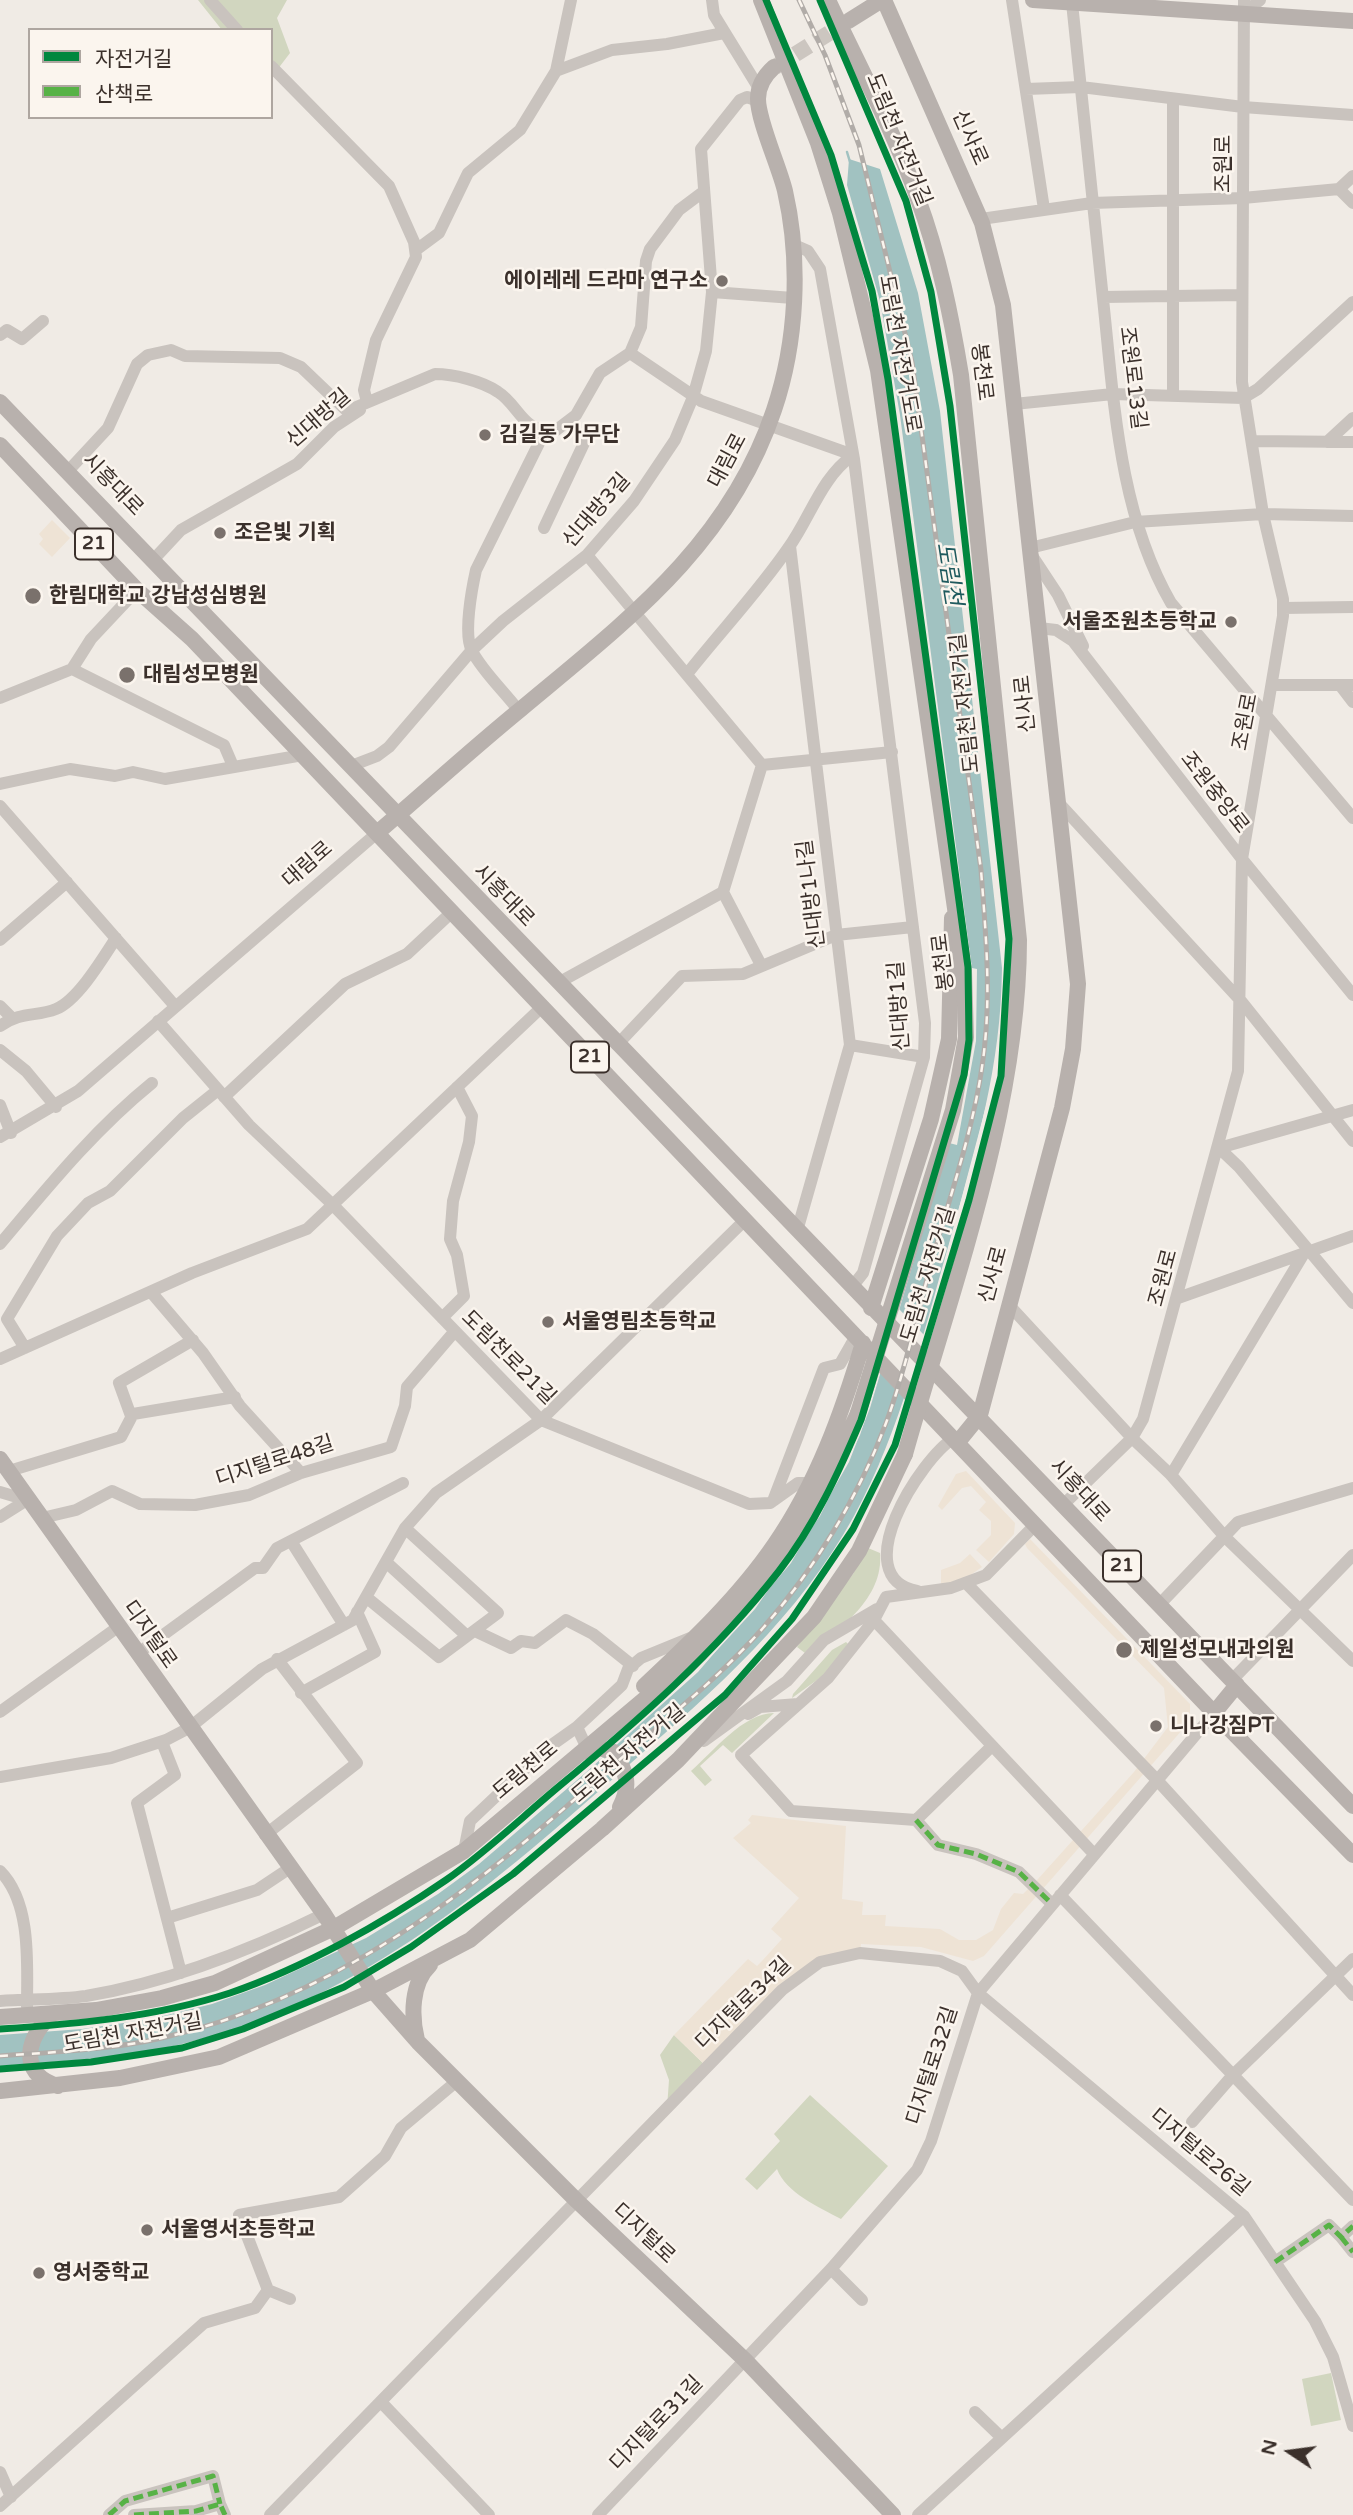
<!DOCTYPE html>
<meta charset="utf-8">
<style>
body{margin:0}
#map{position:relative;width:1353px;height:2515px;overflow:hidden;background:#f0ebe5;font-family:"Varela Round","Noto Sans KR",sans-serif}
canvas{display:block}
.legend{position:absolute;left:28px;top:28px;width:245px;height:91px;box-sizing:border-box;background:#fbf5ee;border:2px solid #aea6a0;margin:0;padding:9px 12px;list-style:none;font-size:21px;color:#3b302b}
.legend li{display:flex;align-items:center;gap:14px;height:35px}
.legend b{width:35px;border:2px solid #aea6a0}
.north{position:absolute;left:1255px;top:2417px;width:70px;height:70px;-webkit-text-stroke:5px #fbf5ee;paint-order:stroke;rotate:283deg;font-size:19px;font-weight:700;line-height:28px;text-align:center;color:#3b302b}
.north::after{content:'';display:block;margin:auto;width:24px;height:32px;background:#3b302b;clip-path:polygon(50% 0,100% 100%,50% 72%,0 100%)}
</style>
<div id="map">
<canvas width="1353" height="2515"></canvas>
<ul class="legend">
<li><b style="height:9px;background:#00873e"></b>자전거길</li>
<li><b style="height:9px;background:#57b246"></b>산책로</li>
</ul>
<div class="north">N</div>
</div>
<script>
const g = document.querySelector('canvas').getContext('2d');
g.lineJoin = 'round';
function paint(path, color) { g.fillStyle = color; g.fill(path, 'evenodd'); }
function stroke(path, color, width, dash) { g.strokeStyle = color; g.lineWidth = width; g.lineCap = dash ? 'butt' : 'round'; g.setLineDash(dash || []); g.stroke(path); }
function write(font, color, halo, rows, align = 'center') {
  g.font = font + ' "Varela Round","Noto Sans KR",sans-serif'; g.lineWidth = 5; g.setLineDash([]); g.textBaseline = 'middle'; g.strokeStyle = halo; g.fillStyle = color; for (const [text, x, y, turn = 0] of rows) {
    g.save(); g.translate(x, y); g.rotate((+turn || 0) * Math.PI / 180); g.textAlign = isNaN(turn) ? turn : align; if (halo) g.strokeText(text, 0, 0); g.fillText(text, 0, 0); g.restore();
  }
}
paint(new Path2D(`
 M 198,0 L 287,0 L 277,18 L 290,53 L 271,78 L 271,30 L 222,30 Z
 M 868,1548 L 880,1553 C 884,1599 839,1628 809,1656 L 797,1647 L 853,1574 Z
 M 846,1642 L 848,1644 L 824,1675 L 792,1698 L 793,1694 L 832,1650 Z
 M 774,1713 L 732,1753 L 723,1745 L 700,1766 L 712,1780 L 705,1786 L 691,1771 C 713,1752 743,1713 774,1713 Z
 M 674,2035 L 707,2067 L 667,2108 L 669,2080 L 660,2055 Z
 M 810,2095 L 888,2166 L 841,2219 C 819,2207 786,2193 777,2169 L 757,2190 L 745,2179 L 780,2141 L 774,2134 Z
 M 1331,2373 L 1341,2420 L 1311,2426 L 1302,2379 Z`), '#d1d6bf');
paint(new Path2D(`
 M 52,520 L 70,538 L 52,557 L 39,544 L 43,539 L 39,534 Z
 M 966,1471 L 1015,1523 L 1014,1534 L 989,1562 L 976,1550 L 991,1535 L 991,1521 L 979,1510 L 986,1502 L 971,1486 L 962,1488 L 942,1510 L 938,1506 L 956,1474 Z
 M 1030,1539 L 1190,1704 L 1190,1721 L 984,1956 L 973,1961 L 921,1947 L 861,1944 L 860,1953 L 820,1962 L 707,2067 L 674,2035 L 748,1959 L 757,1966 L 761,1962 L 782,1939 L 771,1929 L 799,1898 L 733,1838 L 751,1823 L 748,1820 L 752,1815 L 846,1826 L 842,1899 L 863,1902 L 862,1915 L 886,1915 L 885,1926 L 940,1929 L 959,1940 L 976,1940 L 993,1930 L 1001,1909 L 1014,1893 L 1023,1894 L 1038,1879 L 1134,1772 L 1168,1727 L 1164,1688 L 1027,1548 L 1025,1544 Z
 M 970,1554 L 982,1567 L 959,1583 L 941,1584 L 941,1570 L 960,1563 Z`), '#eee3d5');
paint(new Path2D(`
 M 849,159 L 880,169 L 918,293 L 940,411 L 1002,968 C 1001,1067 977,1145 950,1240 C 923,1334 901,1430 854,1516 C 799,1616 715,1690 631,1763 C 495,1882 367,1998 186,2043 C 126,2058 62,2061 0,2066 L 0,2035 L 82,2029 L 151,2019 L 212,2004 L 265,1985 L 366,1938 L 438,1894 L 479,1864 L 583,1775 L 698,1672 L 791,1563 L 849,1462 L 870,1408 L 958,1112 L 972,970 L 900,415 L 880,301 L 847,185 Z`), '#a1c2c1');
paint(new Path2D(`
 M 931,684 L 972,968 L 977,969 L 976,1041 L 957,1145 L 949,1143 L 899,1309 L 925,1336 L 1003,1042 L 988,1119 L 907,1401 L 880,1373 L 860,1435 L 820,1516 L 755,1609 L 706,1662 L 704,1660 L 788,1561 L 846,1461 L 867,1407 L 955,1111 L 968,971 Z`), '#f0ebe5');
stroke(new Path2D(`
 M 847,152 L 850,162`), '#a1c2c1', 2.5);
stroke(new Path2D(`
 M 775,67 L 850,20`), '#ccc6c0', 16, [16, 8]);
stroke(new Path2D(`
 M 210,0 L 237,30
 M 712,0 L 714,15 L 760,90
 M 1012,0 L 1044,209
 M 1072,3 C 1083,101 1092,201 1103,299 C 1114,402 1119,513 1171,603 L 1353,818
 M 1255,4 L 1260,0
 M 271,66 L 389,186 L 414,242 L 416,257 L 376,340 L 364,390 L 367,402
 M 556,71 L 612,50 L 667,44 L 724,33
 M 1026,89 L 1081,87 L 1243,107 L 1353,115
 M 1339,189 L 1353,203
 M 981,219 L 1092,203 L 1243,198 L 1339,189 L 1353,176
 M 792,244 L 808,251 L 820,269 L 854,459 L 925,1023 L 924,1057 L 863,1273 L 852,1287
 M 416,250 L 439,233 L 468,173 L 520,130 L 556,71 L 571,0
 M 712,292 L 793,298
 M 1103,297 L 1242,295
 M 0,335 L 7,330 L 22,339 L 43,321
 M 630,353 L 701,401 L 853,455
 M 1173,396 L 1173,99
 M 1243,398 L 1258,389 L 1353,302
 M 1014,404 L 1113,394 L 1243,398
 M 1252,441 L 1353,442
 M 1327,442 L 1353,418
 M 69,470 L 108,428 L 137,364 L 148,355 L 171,350 L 185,356 L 280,358 L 301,367 L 347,411 L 435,374 C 453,374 482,381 498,392 C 519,405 522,433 555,431 L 576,415 L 600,373 L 630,353 L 641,327 L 646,261 L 650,249 L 679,210 L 703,192
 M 544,528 L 585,441
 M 790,546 L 850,1045 L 797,1231
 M 1030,548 L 1135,522 L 1263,514 L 1353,516
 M 1031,554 L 1058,595 L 1083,646
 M 154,559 L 181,530 L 297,464 L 334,427 L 360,410
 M 1283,608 L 1353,607
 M 1039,628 L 1056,630 L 1073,641 L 1242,859 L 1353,995
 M 72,669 L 224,745 L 233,766
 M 687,674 C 720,632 759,591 789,547 C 811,516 821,478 853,455
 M 1273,685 L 1353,685
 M 1340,685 L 1353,702
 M 0,698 L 72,669 L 91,639 L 137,590
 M 519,711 C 504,691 483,672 472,651 C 463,635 472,588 476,570 L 545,431
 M 762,765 L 892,752
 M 351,766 L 377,756 L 389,747 L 472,650 L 503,621 L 587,555 L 634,501 L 675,440 L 693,397 L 706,351 L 712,292 L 701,149 L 740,100 L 747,97 L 758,101
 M 0,784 L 70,769 L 115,776 L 133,772 L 165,779 L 303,755
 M 1057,801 L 1241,1001 L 1353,1141
 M 0,806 L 175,1006
 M 723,892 L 761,965
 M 0,940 L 67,882
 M 558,983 L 723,892 L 762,765 L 587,555
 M 0,1006 L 11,1017
 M 158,1021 L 249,1125 L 333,1205 L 541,1420 L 749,1504 L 770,1503 L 798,1483 L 810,1483
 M 0,1026 C 21,1011 36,1017 56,1009 C 78,1000 103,958 116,938
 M 617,1045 L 682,976 L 743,974 L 836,935 L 913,927
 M 850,1045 L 924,1057
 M 0,1050 L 26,1071 L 56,1107
 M 224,1097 L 345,984 L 407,954 L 452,912
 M 0,1105 L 11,1133
 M 0,1137 L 78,1091 L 377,833
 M 1219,1148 L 1239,1167 L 1353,1303
 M 1219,1148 L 1353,1110
 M 0,1244 C 48,1187 94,1130 152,1083
 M 151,1292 L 203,1353 L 240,1406 L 301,1473
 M 1178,1298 L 1353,1236
 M 1008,1304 L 1132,1438 L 1171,1475 L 1226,1538 L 1353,1661
 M 442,1318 L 464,1296 L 457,1255 L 450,1239 L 453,1201 L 469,1142 L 472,1116 L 457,1087
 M 25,1348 L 7,1319 L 57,1236 L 88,1203 L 110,1191 L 183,1118 L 218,1090
 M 0,1359 L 192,1273 L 307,1229 L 542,1007
 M 131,1416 L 119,1383 L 193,1340
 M 9,1471 L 121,1437 L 133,1414 L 235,1397
 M 1171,1475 L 1303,1255
 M 0,1492 L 27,1500
 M 773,1501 L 824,1368 L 840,1364 L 856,1336
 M 1063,1505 L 1132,1438 L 1143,1419 L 1238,1071 L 1242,859 L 1283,616 L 1283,599 L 1263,514 L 1242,382 L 1244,0
 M 0,1517 L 27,1500
 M 42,1518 L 76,1510 L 112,1491 L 140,1504 L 195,1505 L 249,1495 L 301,1473 L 391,1447 L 405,1406 L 407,1387 L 455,1331
 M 291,1541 L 344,1625
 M 386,1562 L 467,1636
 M 966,1583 L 1157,1780 L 1353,1995
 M 917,1591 C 845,1577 920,1459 954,1438
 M 366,1597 L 439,1657 L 498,1613 L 405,1528
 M 1159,1605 L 1238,1522 L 1353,1488
 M 874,1620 L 1094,1854
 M 475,1631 L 511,1648 L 521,1641 L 535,1643 L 566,1620 L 593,1634 L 633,1666
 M 137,1654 L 255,1568 L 263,1568 L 277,1548 L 403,1483
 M 1232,1680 L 1353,1555
 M 301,1693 L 375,1652 L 357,1612
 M 0,1712 L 118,1627
 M 748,1714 L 760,1707 L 798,1704
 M 704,1741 L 787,1681 L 824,1640 L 877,1609
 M 162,1742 L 175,1775 L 137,1803 L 181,1973
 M 584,1742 L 577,1727 L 622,1685 L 628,1669 L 641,1658 L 690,1638
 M 992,1746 L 916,1820 L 791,1811 L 741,1755 L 828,1678 L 874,1620 L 886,1597 L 951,1588 L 986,1575 L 1036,1524
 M 0,1777 L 111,1758 L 166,1740 L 189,1728 L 262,1669 L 353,1620 L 405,1528 L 436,1493 L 541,1420 L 745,1220
 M 916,1820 L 938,1845 L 976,1854 L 1019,1872 L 1052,1904
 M 265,1835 L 357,1763 L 277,1659
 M 464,1851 L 470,1821 L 546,1749 L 577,1727
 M 0,1871 C 32,1903 27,1965 27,2007
 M 1060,1895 L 1353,2200
 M 167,1918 L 257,1890 L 290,1868
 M 0,2001 C 28,1999 58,2000 86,1996 C 170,1982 249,1951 324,1914
 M 1192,2122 L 1233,2075 L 1353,1959
 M 1341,2237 L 1353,2252
 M 1275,2262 L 1329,2225 L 1341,2237 L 1353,2226
 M 831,2269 L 862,2300
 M 268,2290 L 239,2215 L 339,2197 L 385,2156 L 401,2128 L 457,2081
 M 268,2290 L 290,2299
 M 381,2402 L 489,2515
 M 975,2412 L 1002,2438
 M 0,2472 L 11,2497
 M 0,2506 L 204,2323 L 255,2308 L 268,2290
 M 109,2515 L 125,2501 L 213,2476 L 220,2504
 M 134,2515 L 196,2511 L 220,2504 L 225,2515
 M 270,2515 L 782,1990 L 820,1962 L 860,1953 L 940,1961 L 962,1971 L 978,1993 L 1244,2216 L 1315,2321 L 1333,2357 L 1353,2426
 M 598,2515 L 831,2269 L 917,2170 L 931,2141 L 978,1993 L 1214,1713
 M 918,2515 L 1244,2216`), '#c9c3be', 12);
stroke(new Path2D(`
 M 884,0 L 982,223 L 1003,305 L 1078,984 L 1073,1049 L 1062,1108 L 980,1415 L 958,1442
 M 1033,0 L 1353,21
 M 850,20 L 882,0
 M 0,402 L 1353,1806
 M 0,445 L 137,590 L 192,639 L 1214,1713 L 1353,1855
 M 377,833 C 425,792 472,749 521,709 C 625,622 729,545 774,410 C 797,342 801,261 785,191 C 779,166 758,121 758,99 C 758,86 765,75 774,67
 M 871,1308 L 931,1119 L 949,1039 L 952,918
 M 0,1459 L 324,1914 L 373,1991 L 418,2042 L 577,2201 L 745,2360 L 893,2515
 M 644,1686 C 690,1643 739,1597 775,1544 C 817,1483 842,1413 863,1343
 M 1214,1713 L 1237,1685
 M 583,1752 L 599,1748 L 614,1752 C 627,1772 631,1786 620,1807
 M 55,2013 C 27,2033 16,2074 58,2086
 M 0,2017 L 96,2010 L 162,1998 L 215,1983 L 334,1928 L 464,1851 L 698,1654 L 740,1608 L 816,1504 L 858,1413
 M 417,2040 C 411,2016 411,1983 430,1965
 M 0,2091 L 120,2078 L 219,2057 L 373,1991 L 470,1940 L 602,1829 L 678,1760 L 814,1617 L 859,1551 L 905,1454`), '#b8b1ad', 16);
const rail = new Path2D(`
 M 0,2056 C 54,2052 109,2050 162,2038 C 331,1999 465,1897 592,1784 C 649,1732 712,1686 763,1628 C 814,1570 859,1496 886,1423 C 906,1370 919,1305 935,1250 C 952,1190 973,1129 982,1067 C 992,1002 986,935 981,870 L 912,362 L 859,145 L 825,55 L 799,0`);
stroke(rail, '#b1aca8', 5);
stroke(rail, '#fbf5ee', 2.5, [8]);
stroke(new Path2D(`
 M 761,0 L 818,143 L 840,213 L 878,370 L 964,971 L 966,1037 L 953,1110 L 858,1413
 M 828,0 C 859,66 894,131 918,199 C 939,256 951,315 961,375 L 1019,940 C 1019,1110 951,1290 905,1454`), '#b8b1ad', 16);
stroke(new Path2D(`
 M 916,1820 L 938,1845 L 976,1854 L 1019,1872 L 1052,1904
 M 1341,2237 L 1353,2252
 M 1275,2262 L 1329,2225 L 1341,2237 L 1353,2226
 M 109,2515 L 125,2501 L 213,2476 L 220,2504
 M 134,2515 L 196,2511 L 220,2504 L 225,2515`), '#57b246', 5, [10, 5]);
stroke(new Path2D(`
 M 0,2029 C 77,2024 156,2017 230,1993 C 303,1968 382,1924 446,1880 C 486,1852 520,1819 557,1788 C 637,1722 715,1653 779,1571 C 814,1526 839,1472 861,1420 L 964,1075 L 969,1040 L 968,967 L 888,379 L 872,291 L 831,155 L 766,0
 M 0,2069 L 91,2062 L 182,2048 L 243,2029 L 344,1987 L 411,1947 L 513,1874 L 725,1695 L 792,1619 L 853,1529 L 895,1445 L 969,1200 L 1001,1076 L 1009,939 L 950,406 L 931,292 L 906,201 L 820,0`), '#00873e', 7);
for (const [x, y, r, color] of [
 [722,281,7,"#7a716c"],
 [485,435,7,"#7a716c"],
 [220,533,7,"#7a716c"],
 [33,596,9,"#7a716c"],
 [1231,622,7,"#7a716c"],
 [127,675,9,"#7a716c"],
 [548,1322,7,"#7a716c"],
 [1124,1650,9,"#7a716c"],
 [1156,1726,7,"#7a716c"],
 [147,2230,7,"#7a716c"],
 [39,2273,7,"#7a716c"]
]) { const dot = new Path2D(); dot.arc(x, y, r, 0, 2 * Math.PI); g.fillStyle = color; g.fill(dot); stroke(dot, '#fbf5ee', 2.5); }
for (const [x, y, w] of [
 [94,544,38],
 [590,1057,38],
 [1122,1566,38]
]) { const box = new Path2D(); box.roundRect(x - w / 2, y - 15.5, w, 31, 5); g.fillStyle = '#fbf5ee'; g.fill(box); stroke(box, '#3b302b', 2); }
write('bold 19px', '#3b302b', null, [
 ["21",94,544],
 ["21",590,1057],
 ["21",1122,1566]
]);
write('21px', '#3b302b', '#fbf5ee', [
 ["신사로",969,138,66],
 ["도림천 자전거길",898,140,68],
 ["조원로",1224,164,-90],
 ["도림천 자전거도로",899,354,80],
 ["봉천로",981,372,83],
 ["조원로13길",1132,378,83],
 ["신대방길",319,419,-41],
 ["대림로",728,461,-62],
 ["시흥대로",112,485,46],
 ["신대방3길",597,511,-49],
 ["도림천 자전거길",966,703,-96],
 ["신사로",1026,704,-96],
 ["조원로",1246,722,-79],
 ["조원중앙로",1214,793,52],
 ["대림로",308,865,-41],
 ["신대방1나길",812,894,-97],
 ["시흥대로",503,896,46],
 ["봉천로",944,962,-97],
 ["신대방1길",900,1006,-94],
 ["도림천 자전거길",929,1275,-73],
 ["신사로",994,1275,-75],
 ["조원로",1164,1278,-75],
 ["도림천로21길",508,1358,45],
 ["디지털로48길",275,1462,-18],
 ["시흥대로",1079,1491,47],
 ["디지털로",149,1635,55],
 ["도림천 자전거길",629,1754,-40],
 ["도림천로",526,1771,-40],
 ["디지털로34길",744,2004,-44],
 ["도림천 자전거길",133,2034,-10],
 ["디지털로32길",933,2066,-72],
 ["디지털로26길",1199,2153,40],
 ["디지털로",643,2234,43],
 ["디지털로31길",657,2424,-46]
]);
write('bold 21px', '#3b302b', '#fbf5ee', [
 ["에이레레 드라마 연구소",708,281,"right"],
 ["김길동 가무단",499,435],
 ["조은빛 기획",234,533],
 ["한림대학교 강남성심병원",49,596],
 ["서울조원초등학교",1217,622,"right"],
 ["대림성모병원",143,675],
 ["서울영림초등학교",562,1322],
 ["제일성모내과의원",1140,1650],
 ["니나강짐PT",1170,1726],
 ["서울영서초등학교",161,2230],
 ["영서중학교",53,2273]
], 'left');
write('italic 23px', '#1f5a5e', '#fbf5ee', [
 ["도림천",948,574,81]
]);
</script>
